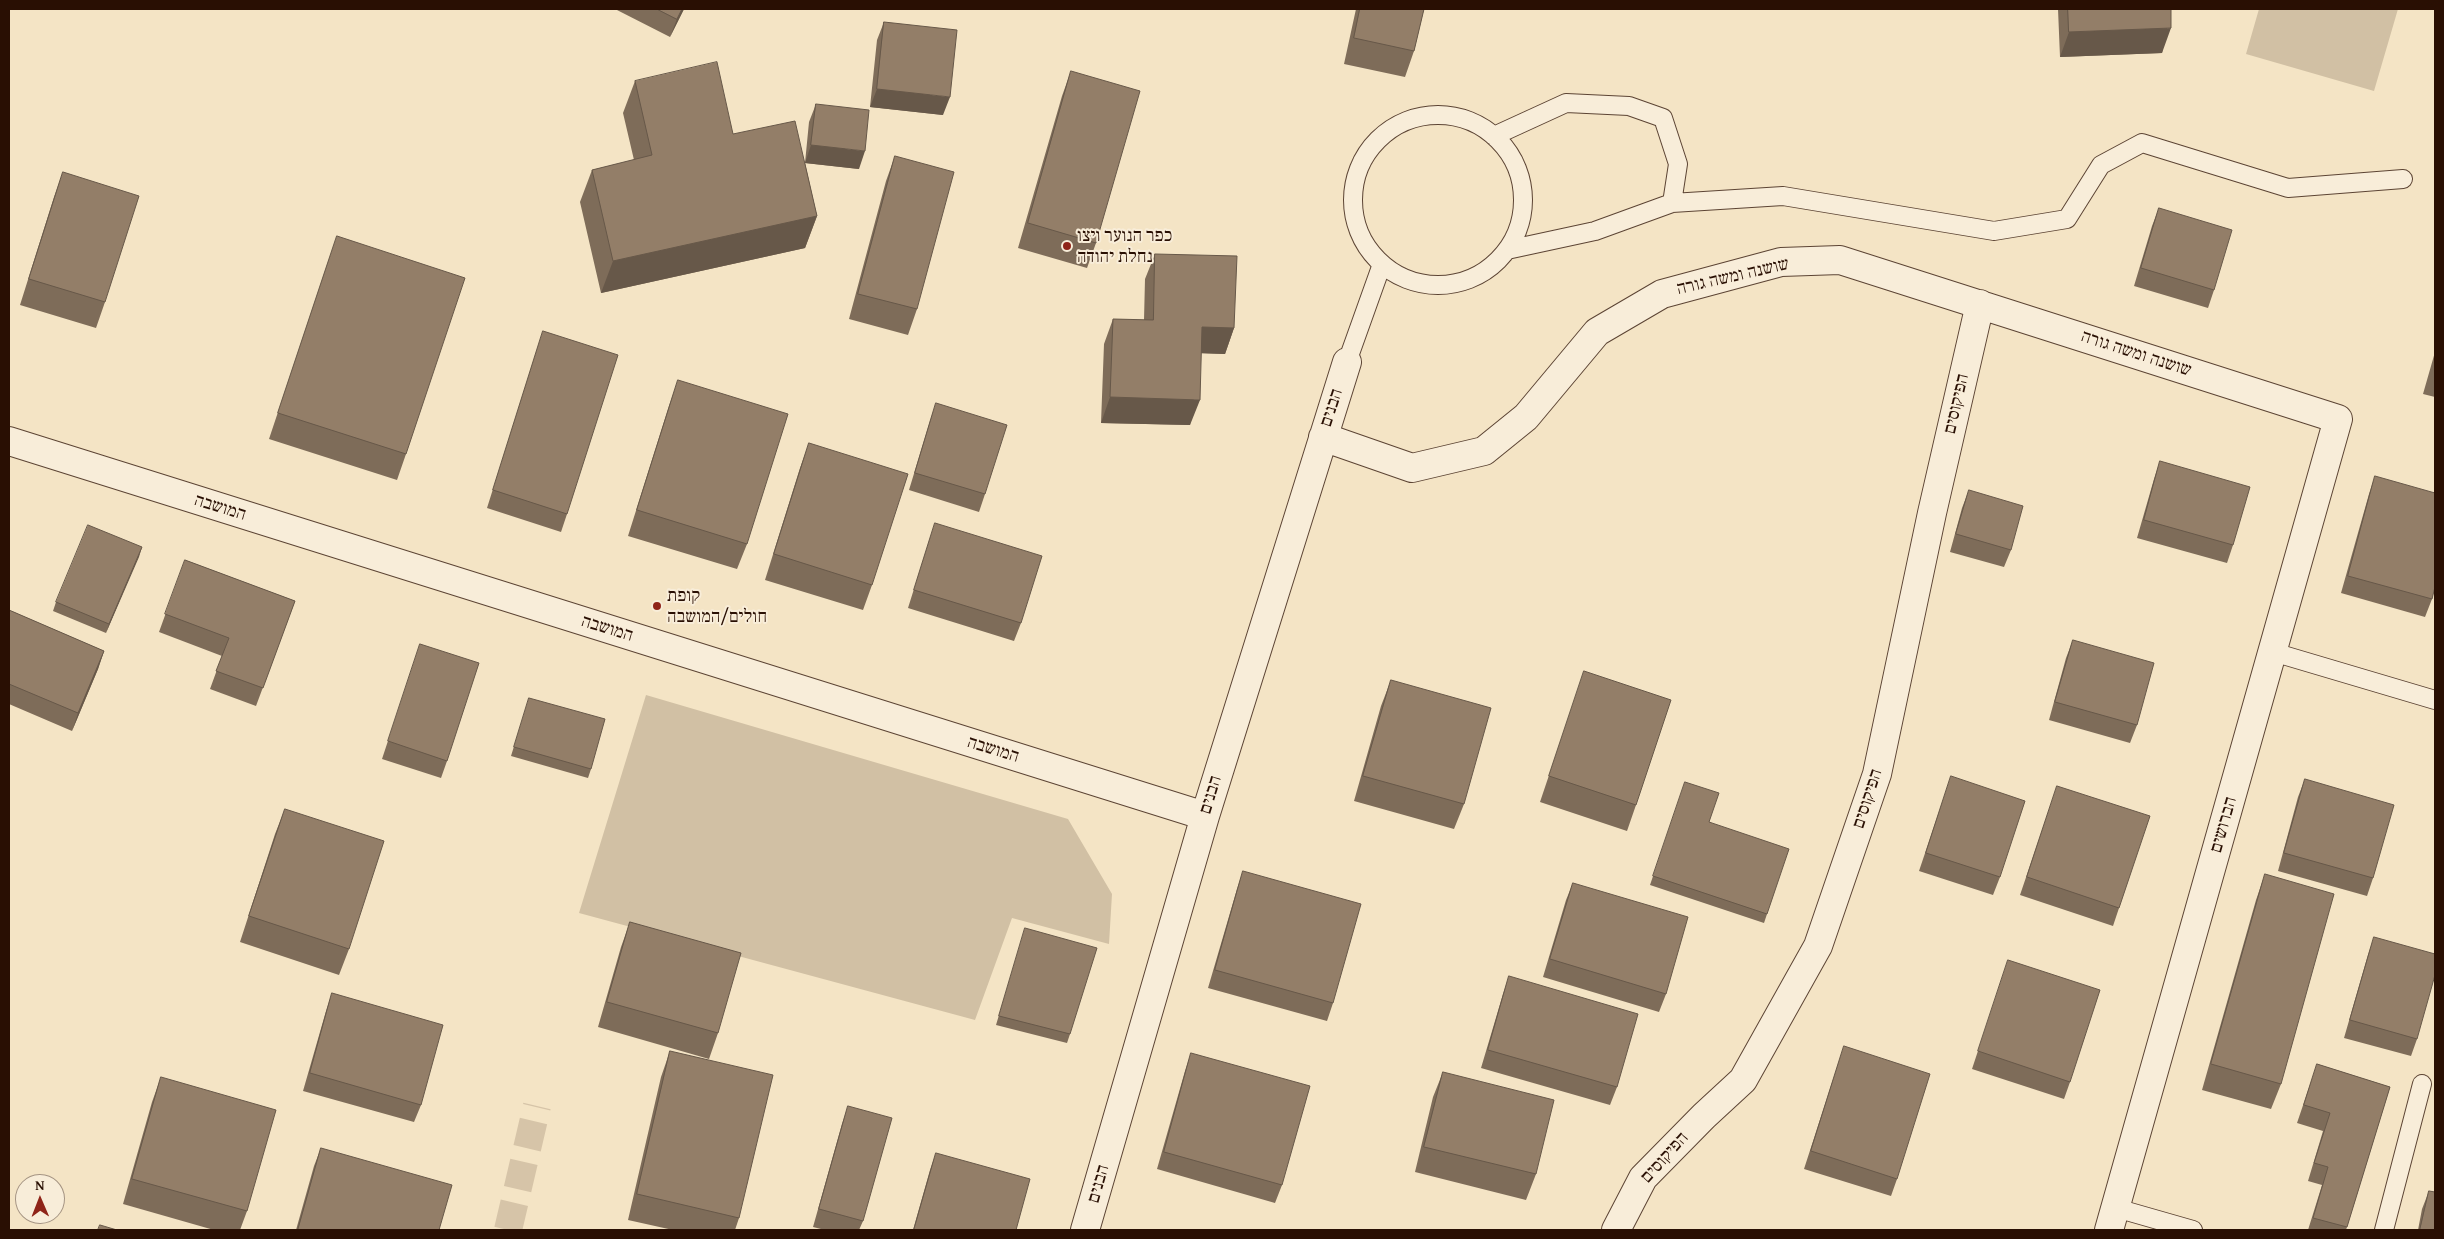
<!DOCTYPE html>
<meta charset="utf-8">
<style>
body{margin:0}
#map{position:relative;width:2444px;height:1239px;overflow:hidden;background:#f4e4c5;font-family:"Gentium Book Plus",serif}
canvas{display:block}
.frame{position:absolute;inset:0;border:10px solid #290f03;pointer-events:none}
.north{position:absolute;left:15px;top:1174px;width:50px;height:50px;box-sizing:border-box;background:#f8edd9;border:1px solid #a59483;border-radius:50%;rotate:359deg;font-size:14px;font-weight:700;line-height:20px;text-align:center;color:#290f03}
.north::after{content:'';display:block;margin:auto;width:18px;height:22px;background:#8f2418;clip-path:polygon(50% 0,100% 100%,50% 72%,0 100%)}
</style>
<div id="map">
<canvas width="2444" height="1239"></canvas>
<div class="frame"></div>
<div class="north">N</div>
</div>
<script>
const g = document.querySelector('canvas').getContext('2d');
g.lineJoin = 'round';
function paint(path, color) { g.fillStyle = color; g.fill(path, 'evenodd'); }
function stroke(path, color, width, dash) { g.strokeStyle = color; g.lineWidth = width; g.lineCap = dash ? 'butt' : 'round'; g.setLineDash(dash || []); g.stroke(path); }
function write(font, color, halo, rows, align = 'center') {
  g.font = font + ' "Gentium Book Plus","Frank Ruhl Libre",serif'; g.lineWidth = 4; g.setLineDash([]); g.textBaseline = 'middle'; g.strokeStyle = halo; g.fillStyle = color; for (const [text, x, y, turn = 0] of rows) {
    g.save(); g.translate(x, y); g.rotate((+turn || 0) * Math.PI / 180); g.textAlign = isNaN(turn) ? turn : align; if (halo) g.strokeText(text, 0, 0); g.fillText(text, 0, 0); g.restore();
  }
}
paint(new Path2D(`
 M 2259,9 L 2398,9 L 2374,91 L 2246,54 Z
 M 646,695 L 1068,819 L 1112,894 L 1109,944 L 1012,918 L 975,1020 L 579,913 Z`), '#d1c0a4');
stroke(new Path2D(`
 M 508,1230 L 537,1106`), '#d6c4a8', 28, [28, 14]);
const lane = new Path2D(`
 M1353 200a85 85 0 1 1 170 0a85 85 0 1 1-170 0Z
 M 1494,136 L 1566,103 L 1629,106 L 1663,118 L 1678,164 L 1672,203 L 1595,231 L 1507,250
 M 1672,203 L 1783,196 L 1994,231 L 2067,219 L 2101,165 L 2142,143 L 2288,188 L 2403,179
 M 1347,362 L 1382,264
 M 2273,652 L 2435,700
 M 2116,1208 L 2193,1230
 M 2384,1230 L 2422,1084`);
const street = new Path2D(`
 M 1323,437 L 1412,468 L 1484,451 L 1526,417 L 1597,332 L 1662,294 L 1781,262 L 1840,260 L 2338,419 L 2109,1230
 M 9,441 L 1205,816
 M 1085,1230 L 1205,816 L 1347,362
 M 1616,1230 L 1643,1178 L 1704,1116 L 1743,1080 L 1818,946 L 1877,774 L 1932,513 L 1980,304`);
stroke(lane, '#5c4434', 20);
stroke(street, '#5c4434', 30);
stroke(lane, '#f8edd9', 18);
stroke(street, '#f8edd9', 28);
paint(new Path2D(`
 M 615,9 L 684,9 L 670,37 Z
 M 1356,9 L 1424,9 L 1414,51 L 1405,77 L 1344,64 Z
 M 2058,9 L 2171,9 L 2162,53 L 2060,57 Z
 M 884,22 L 943,115 L 870,107 L 877,40 Z
 M 1071,71 L 1096,243 L 1087,268 L 1018,248 L 1062,96 Z
 M 635,81 L 733,134 L 805,163 L 809,122 L 816,104 L 859,169 L 805,163 L 817,216 L 805,248 L 601,293 L 580,202 L 592,170 L 634,160 L 623,113 Z
 M 895,156 L 917,309 L 908,335 L 849,319 L 886,181 Z
 M 63,172 L 105,302 L 96,328 L 20,305 L 54,197 Z
 M 2159,208 L 2214,290 L 2208,308 L 2134,286 L 2152,226 Z
 M 337,236 L 406,454 L 397,480 L 269,439 L 328,262 Z
 M 1155,254 L 1234,328 L 1225,354 L 1201,353 L 1190,425 L 1101,423 L 1104,344 L 1113,319 L 1144,320 L 1145,279 Z
 M 543,331 L 567,514 L 561,532 L 487,508 L 537,349 Z
 M 2435,352 L 2435,397 L 2423,394 Z
 M 678,380 L 747,544 L 737,569 L 628,536 L 669,406 Z
 M 936,403 L 985,494 L 979,512 L 909,490 L 930,421 Z
 M 809,443 L 872,585 L 863,610 L 765,580 L 800,468 Z
 M 2160,461 L 2233,545 L 2227,563 L 2137,538 L 2154,479 Z
 M 2375,476 L 2432,599 L 2425,617 L 2341,593 L 2369,494 Z
 M 1969,490 L 2011,550 L 2004,567 L 1950,552 L 1962,508 Z
 M 935,523 L 1021,623 L 1014,641 L 908,608 L 929,541 Z
 M 142,547 L 106,633 L 53,611 L 56,602 Z
 M 185,560 L 295,601 L 256,706 L 210,689 L 222,656 L 159,632 Z
 M 9,610 L 104,651 L 98,669 L 72,731 L 9,704 Z
 M 2073,640 L 2137,725 L 2130,743 L 2049,720 L 2066,658 Z
 M 420,644 L 447,761 L 441,778 L 382,759 Z
 M 1584,671 L 1636,805 L 1627,831 L 1540,802 Z
 M 1391,680 L 1464,804 L 1454,829 L 1354,801 L 1381,706 Z
 M 529,698 L 591,769 L 588,778 L 511,756 Z
 M 1951,776 L 2000,877 L 1993,895 L 1919,871 Z
 M 2305,779 L 2373,878 L 2367,896 L 2278,871 L 2298,797 Z
 M 1685,782 L 1709,822 L 1767,914 L 1764,923 L 1650,885 Z
 M 2057,786 L 2119,908 L 2113,926 L 2020,895 Z
 M 285,809 L 349,949 L 339,975 L 240,942 L 275,834 Z
 M 1243,871 L 1333,1003 L 1327,1021 L 1208,988 L 1237,889 Z
 M 2265,874 L 2281,1084 L 2271,1109 L 2202,1090 L 2256,900 Z
 M 1573,883 L 1666,994 L 1659,1012 L 1543,977 L 1566,900 Z
 M 630,922 L 718,1033 L 709,1059 L 598,1027 L 621,947 Z
 M 1025,928 L 1070,1034 L 1067,1043 L 996,1025 Z
 M 2374,937 L 2417,1039 L 2411,1056 L 2344,1038 L 2368,955 Z
 M 2008,960 L 2070,1082 L 2064,1099 L 1972,1069 Z
 M 1509,976 L 1617,1087 L 1610,1105 L 1481,1068 L 1503,994 Z
 M 332,993 L 421,1105 L 414,1122 L 303,1091 L 326,1011 Z
 M 1844,1046 L 1897,1179 L 1891,1196 L 1804,1169 L 1838,1064 Z
 M 670,1051 L 739,1218 L 735,1230 L 673,1230 L 628,1220 L 661,1077 Z
 M 1191,1053 L 1282,1185 L 1275,1203 L 1157,1169 L 1185,1071 Z
 M 2317,1064 L 2390,1087 L 2346,1230 L 2308,1230 L 2322,1185 L 2308,1181 L 2323,1131 L 2297,1123 Z
 M 1443,1072 L 1536,1174 L 1526,1200 L 1415,1172 L 1433,1097 Z
 M 161,1077 L 247,1211 L 240,1230 L 214,1230 L 123,1204 L 152,1102 Z
 M 848,1106 L 863,1221 L 859,1230 L 825,1230 L 813,1227 L 842,1124 Z
 M 321,1148 L 439,1230 L 296,1230 L 314,1166 Z
 M 936,1153 L 1016,1230 L 913,1230 L 930,1170 Z
 M 2429,1191 L 2435,1230 L 2418,1230 L 2422,1209 Z`), '#7e6c59');
paint(new Path2D(`
 M 682,9 L 684,9 L 670,37 L 677,19 Z
 M 2171,28 L 2162,53 L 2060,57 L 2069,32 Z
 M 877,89 L 950,97 L 943,115 L 870,107 Z
 M 811,145 L 865,151 L 859,169 L 805,163 Z
 M 817,216 L 805,248 L 601,293 L 613,261 Z
 M 1202,327 L 1234,328 L 1225,354 L 1193,353 Z
 M 1110,397 L 1200,400 L 1190,425 L 1101,423 Z
 M 142,547 L 139,557 L 106,633 L 109,624 Z
 M 104,651 L 98,669 L 72,731 L 78,713 Z`), '#675849');
const building = new Path2D(`
 M 657,9 L 682,9 L 677,19 Z
 M 1360,9 L 1424,9 L 1414,51 L 1354,38 Z
 M 2068,9 L 2171,9 L 2171,28 L 2069,32 Z
 M 884,22 L 957,30 L 950,97 L 877,89 Z
 M 717,62 L 733,134 L 795,121 L 817,216 L 613,261 L 592,170 L 652,155 L 635,81 Z
 M 1071,71 L 1140,91 L 1096,243 L 1028,223 Z
 M 816,104 L 869,110 L 865,151 L 811,145 Z
 M 895,156 L 954,172 L 917,309 L 858,294 Z
 M 63,172 L 139,196 L 105,302 L 29,279 Z
 M 2159,208 L 2232,230 L 2214,290 L 2141,268 Z
 M 337,236 L 465,278 L 406,454 L 278,413 Z
 M 1155,254 L 1237,256 L 1234,328 L 1202,327 L 1200,400 L 1110,397 L 1113,319 L 1153,320 Z
 M 543,331 L 618,355 L 567,514 L 493,490 Z
 M 678,380 L 788,414 L 747,544 L 637,510 Z
 M 936,403 L 1007,425 L 985,494 L 915,473 Z
 M 809,443 L 908,474 L 872,585 L 774,554 Z
 M 2160,461 L 2250,487 L 2233,545 L 2144,520 Z
 M 2375,476 L 2435,493 L 2435,587 L 2432,599 L 2348,576 Z
 M 1969,490 L 2023,506 L 2011,550 L 1956,534 Z
 M 935,523 L 1042,556 L 1021,623 L 914,590 Z
 M 88,525 L 142,547 L 109,624 L 56,602 Z
 M 185,560 L 295,601 L 263,688 L 216,671 L 229,638 L 165,614 Z
 M 9,610 L 104,651 L 78,713 L 9,684 Z
 M 2073,640 L 2154,663 L 2137,725 L 2055,702 Z
 M 420,644 L 479,663 L 447,761 L 388,741 Z
 M 1584,671 L 1671,700 L 1636,805 L 1549,776 Z
 M 1391,680 L 1491,708 L 1464,804 L 1363,776 Z
 M 529,698 L 605,719 L 591,769 L 514,747 Z
 M 1951,776 L 2025,801 L 2000,877 L 1926,853 Z
 M 2305,779 L 2394,805 L 2373,878 L 2284,853 Z
 M 1685,782 L 1719,793 L 1709,822 L 1789,849 L 1767,914 L 1653,876 Z
 M 2057,786 L 2150,816 L 2119,908 L 2027,877 Z
 M 285,809 L 384,841 L 349,949 L 249,916 Z
 M 1243,871 L 1361,904 L 1333,1003 L 1215,970 Z
 M 2265,874 L 2334,894 L 2281,1084 L 2211,1064 Z
 M 1573,883 L 1688,917 L 1666,994 L 1550,959 Z
 M 630,922 L 741,953 L 718,1033 L 607,1002 Z
 M 1025,928 L 1097,948 L 1070,1034 L 999,1016 Z
 M 2374,937 L 2435,954 L 2435,975 L 2417,1039 L 2350,1020 Z
 M 2008,960 L 2100,990 L 2070,1082 L 1978,1051 Z
 M 1509,976 L 1638,1014 L 1617,1087 L 1488,1050 Z
 M 332,993 L 443,1025 L 421,1105 L 310,1073 Z
 M 1844,1046 L 1930,1074 L 1897,1179 L 1811,1151 Z
 M 670,1051 L 773,1075 L 739,1218 L 637,1194 Z
 M 1191,1053 L 1310,1086 L 1282,1185 L 1164,1152 Z
 M 2317,1064 L 2390,1087 L 2347,1227 L 2313,1218 L 2328,1167 L 2314,1163 L 2330,1113 L 2304,1105 Z
 M 1443,1072 L 1554,1100 L 1536,1174 L 1424,1147 Z
 M 161,1077 L 276,1110 L 247,1211 L 132,1179 Z
 M 848,1106 L 892,1118 L 863,1221 L 819,1209 Z
 M 321,1148 L 452,1185 L 439,1230 L 298,1230 Z
 M 936,1153 L 1030,1179 L 1016,1230 L 914,1230 Z
 M 2429,1191 L 2435,1192 L 2435,1230 L 2420,1230 Z
 M 100,1225 L 117,1230 L 98,1230 Z`);
paint(building, '#937e68');
stroke(building, '#675849', 1);
for (const [x, y, r, color] of [
 [1067,246,5,"#8f2418"],
 [657,606,5,"#8f2418"]
]) { const dot = new Path2D(); dot.arc(x, y, r, 0, 2 * Math.PI); g.fillStyle = color; g.fill(dot); stroke(dot, '#f8edd9', 2); }
write('18px', '#290f03', '#f8edd9', [
 ["כפר הנוער ויצו",1077,236],
 ["נחלת יהודה",1077,257],
 ["קופת",667,596],
 ["חולים/המושבה",667,617]
], 'left');
write('18px', '#290f03', '#f8edd9', [
 ["שושנה ומשה גורה",1733,277,-13],
 ["שושנה ומשה גורה",2136,354,18],
 ["הפיקוסים",1957,404,-77],
 ["הבנים",1332,408,-72],
 ["המושבה",220,508,17],
 ["המושבה",607,629,17],
 ["המושבה",993,750,17],
 ["הבנים",1211,795,-73],
 ["הפיקוסים",1868,799,-72],
 ["הברושים",2224,825,-74],
 ["הפיקוסים",1665,1158,-48],
 ["הבנים",1099,1184,-74]
]);
</script>
